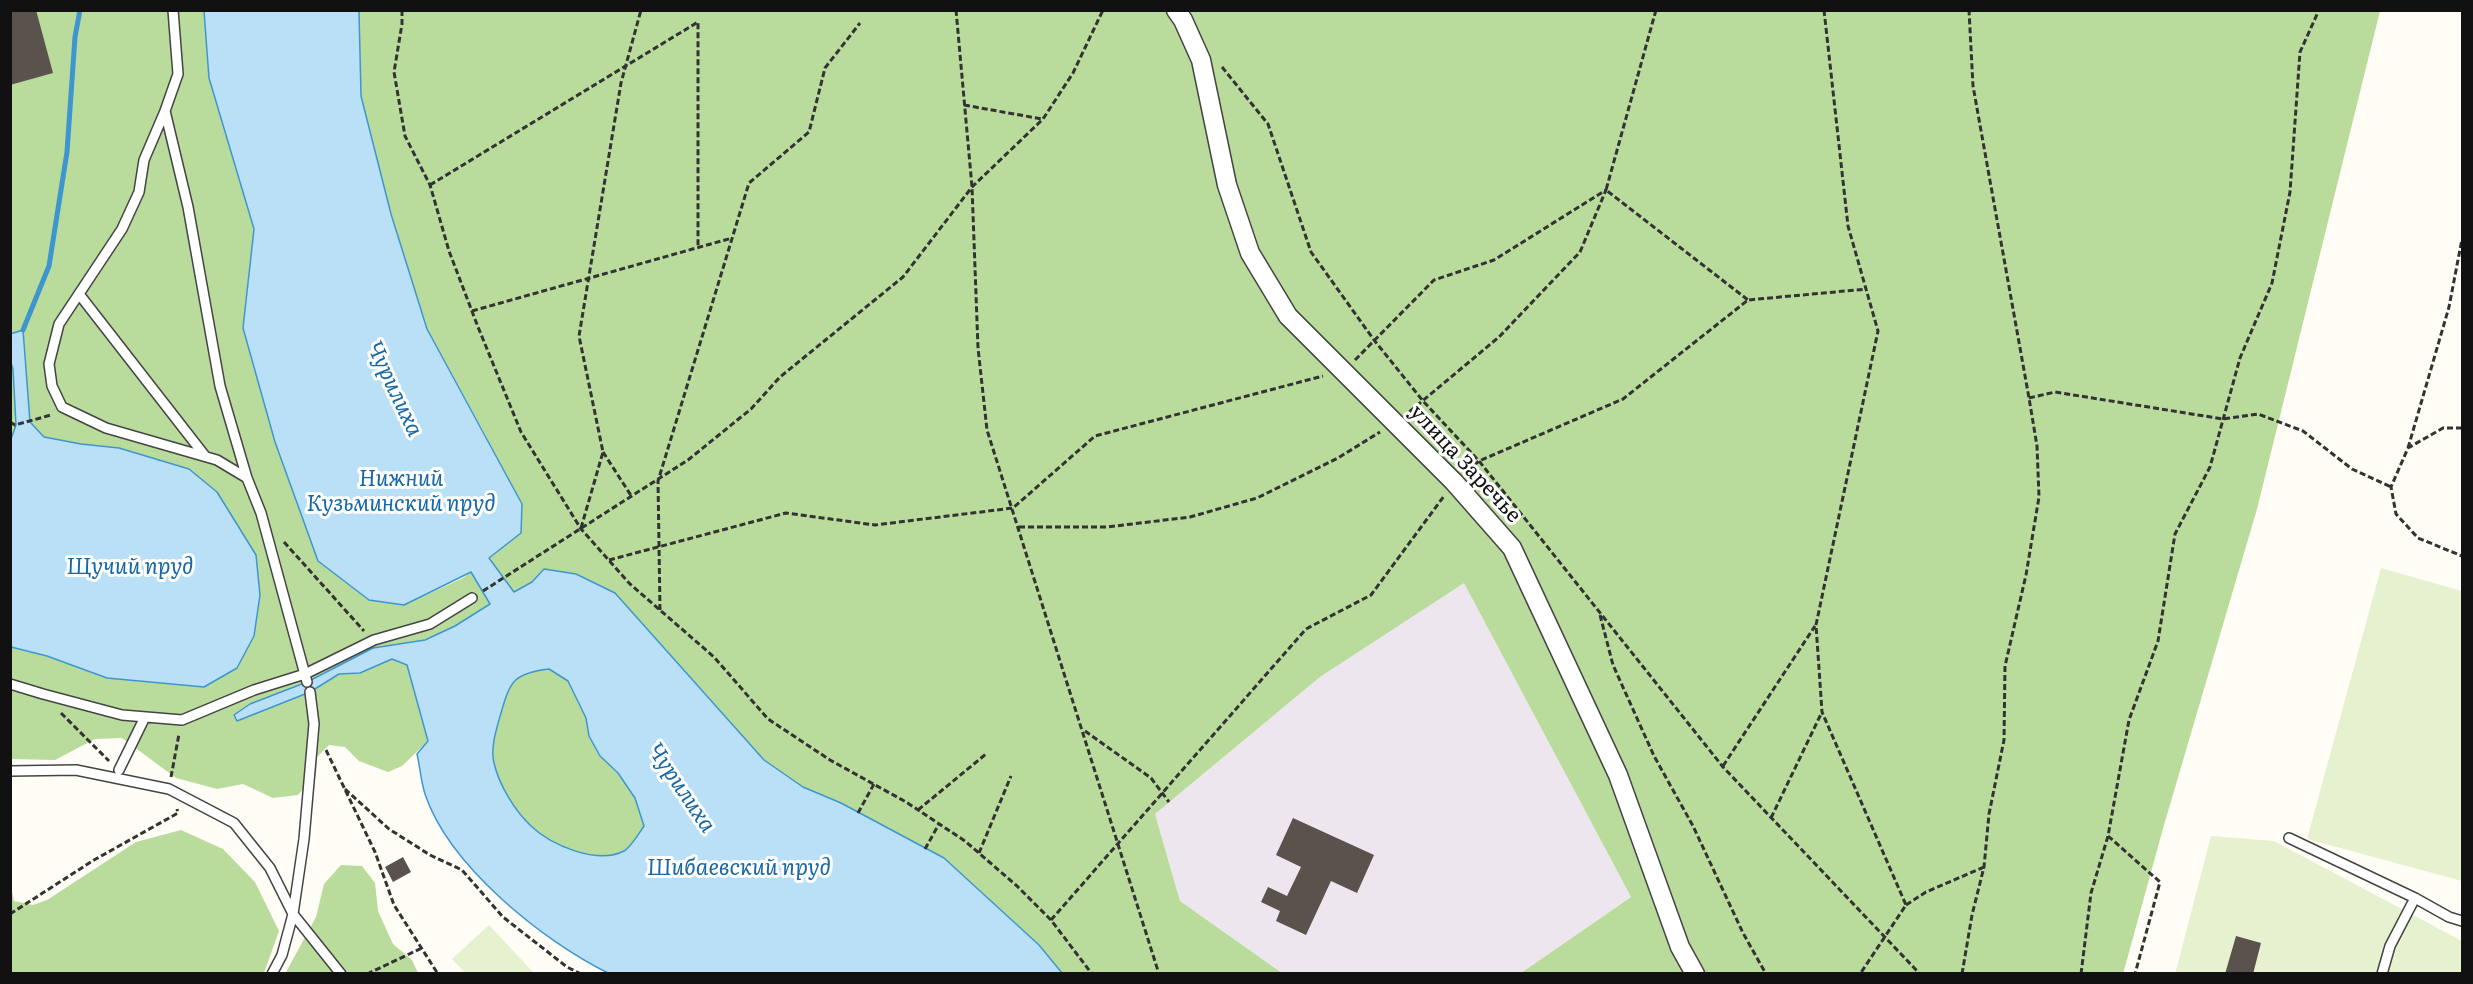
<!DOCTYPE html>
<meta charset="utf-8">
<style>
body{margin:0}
#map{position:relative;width:2473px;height:984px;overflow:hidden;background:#fffdf5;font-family:Literata,serif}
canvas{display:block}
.frame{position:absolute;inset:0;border:12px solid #111;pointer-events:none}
</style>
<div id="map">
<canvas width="2473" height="984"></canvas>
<div class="frame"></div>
</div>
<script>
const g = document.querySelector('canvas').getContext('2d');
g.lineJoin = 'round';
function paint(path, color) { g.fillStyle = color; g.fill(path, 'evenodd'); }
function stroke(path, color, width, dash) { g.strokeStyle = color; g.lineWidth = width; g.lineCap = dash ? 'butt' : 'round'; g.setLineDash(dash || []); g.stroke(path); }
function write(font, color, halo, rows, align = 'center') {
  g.font = font + ' Literata,serif'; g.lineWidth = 6; g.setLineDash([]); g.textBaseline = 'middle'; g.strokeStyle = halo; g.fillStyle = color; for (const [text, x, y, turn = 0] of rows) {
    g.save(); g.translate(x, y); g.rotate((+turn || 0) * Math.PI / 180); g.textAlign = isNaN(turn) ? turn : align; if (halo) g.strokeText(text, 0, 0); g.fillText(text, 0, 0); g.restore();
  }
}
paint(new Path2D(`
 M 1464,582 L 1631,897 L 1521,973 L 1282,973 L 1180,901 L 1155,814 L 1320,677 Z`), '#eee6ef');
paint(new Path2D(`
 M 11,11 L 204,11 L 209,78 L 254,229 L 243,328 L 404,605 L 463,578 L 471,572 L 490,604 L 455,626 L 425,640 L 373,648 L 307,682 L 250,704 L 234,716 L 237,721 L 310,692 L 339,674 L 360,673 L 392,659 L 407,665 L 428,741 L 402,766 L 388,772 L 359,761 L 345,747 L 329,745 L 317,757 L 316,775 L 298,795 L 273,798 L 243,784 L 217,789 L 176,778 L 122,738 L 95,739 L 55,760 L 11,759 L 10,647 L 47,656 L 107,678 L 204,687 L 217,492 L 189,469 L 119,448 L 81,444 L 44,437 L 30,422 L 23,331 L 11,334 Z
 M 359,11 L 2380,11 L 2257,509 L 2164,825 L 2123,974 L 1521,973 L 1631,897 L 1464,583 L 1320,677 L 1155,814 L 1180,901 L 1282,973 L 1062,973 L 1039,945 L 944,858 L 841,803 L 803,787 L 764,760 L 615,593 L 532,582 L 514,592 L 489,558 L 521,533 L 486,436 L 427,329 L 391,214 L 361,96 Z
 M 11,363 L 13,369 L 16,426 L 11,442 Z
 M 549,668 L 568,681 L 586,718 L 589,736 L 600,756 L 618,773 L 635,798 L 644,827 C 639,834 631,847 624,851 C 597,865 551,845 531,826 C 515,811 499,785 494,763 C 490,748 497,727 501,713 C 510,681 514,673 549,668 Z
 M 181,830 L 223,849 L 255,882 L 279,931 L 264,973 L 11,973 L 11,887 L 14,901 L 33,905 L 47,900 L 136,842 Z
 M 341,865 L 362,866 L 375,883 L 378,911 L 393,944 L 412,960 L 418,973 L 285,974 L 316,917 L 324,884 Z`), '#b9dc9c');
paint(new Path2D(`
 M 2381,568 L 2462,591 L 2462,881 L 2307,839 Z
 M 2211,836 L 2274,841 L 2462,941 L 2462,973 L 2175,974 Z
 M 489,925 L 534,973 L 465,973 L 452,959 Z`), '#e6f2cf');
const water = new Path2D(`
 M 204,11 L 359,11 L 361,96 L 391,214 L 427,329 L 522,504 L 521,533 L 489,558 L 514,592 L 532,582 L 544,569 L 576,574 L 615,593 L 764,760 L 803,787 L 841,803 L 944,858 L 1039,945 L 1062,973 L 608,973 C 543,941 449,866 425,794 C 421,782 420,767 417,754 L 428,741 L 407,665 L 392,659 L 360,673 L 339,674 L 310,692 L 237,721 L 234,715 L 250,704 L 307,682 L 373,648 L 425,640 L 455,626 L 490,604 L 471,572 L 404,605 L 369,600 L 318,561 L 275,442 L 243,328 L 254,229 L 209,78 ZM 549,669 L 568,681 L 586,718 L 589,736 L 600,756 L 618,773 L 635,798 L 644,826 C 639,833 631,847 624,851 C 597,865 551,845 531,826 C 515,811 499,785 494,763 C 490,748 497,727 501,713 C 510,681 514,673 549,669 Z
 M 23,330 L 30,422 L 44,437 L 81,444 L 119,448 L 189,469 L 217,492 L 256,555 L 260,595 L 254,636 L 237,668 L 204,687 L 107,678 L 47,656 L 11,647 L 10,442 L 16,425 L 13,369 L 11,363 L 10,334 Z`);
paint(water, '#b9e0f7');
stroke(water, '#3f96cf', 1.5);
stroke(new Path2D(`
 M 23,330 L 49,266 L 67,152 L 75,37 L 80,10`), '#3f96cf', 5);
paint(new Path2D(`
 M 10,10 L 36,10 L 53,73 L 10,85 Z
 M 1293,818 L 1374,855 L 1357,893 L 1331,881 L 1306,935 L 1276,921 L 1280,911 L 1261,902 L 1268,887 L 1287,896 L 1301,867 L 1276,855 Z
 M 403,857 L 411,872 L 393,882 L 385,867 Z
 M 2236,936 L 2261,943 L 2253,974 L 2225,974 Z`), '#5a524d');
const lane = new Path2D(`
 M 173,10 L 178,74 L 165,111 L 188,207 L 220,386 L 247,478 L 261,513 L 307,682
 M 165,111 L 144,160 L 139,192 L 122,229 L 59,324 L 49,364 L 52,386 L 62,407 L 106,428 L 217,460 L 247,478
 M 79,294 L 205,456
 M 10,684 L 43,694 L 122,715 L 182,720 L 254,690 L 305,674 L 374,640 L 430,624 L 472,598
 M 119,770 L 145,717
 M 10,771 L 76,770 L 169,789 L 234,823 L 270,868 L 293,914 L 341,974
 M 2289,838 L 2415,898 L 2449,917 L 2462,921
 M 272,974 L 282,955 L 293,914 L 304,839 L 314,724 L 310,692
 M 2382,974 L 2390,946 L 2415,898`);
const street = new Path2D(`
 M 1176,10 L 1183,20 L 1201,60 L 1227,185 L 1250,253 L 1288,316 L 1454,482 L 1512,548 L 1618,775 L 1680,947 L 1695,974`);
stroke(lane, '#444', 12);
stroke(street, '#444', 21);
stroke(new Path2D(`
 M 402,10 L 402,24 L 394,72 L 405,136 L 430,185 L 449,251 L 478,327 L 521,432 L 581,529 L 630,584 L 714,657 L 768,719 L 830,760 L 906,802 L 965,841 L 1017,886 L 1051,920 L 1092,974
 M 956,10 L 972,187 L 978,348 L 987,430 L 1159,974
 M 1656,10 L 1606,190 L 1748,300
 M 1824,10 L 1848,226 L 1878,331 L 1816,625 L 1822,712 L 1906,905 L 1860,974
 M 1222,67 L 1268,124 L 1311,252 L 1374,340 L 1423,401 L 1479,461 L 1723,767 L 1920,974
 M 964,105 L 1042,119
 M 430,185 L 698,22 L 698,248
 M 472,311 L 732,238
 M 1355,360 L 1434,280 L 1494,260 L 1606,190 L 1580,252 L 1499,337 L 1408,413
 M 2029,398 L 2055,392 L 2223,419 L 2258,414 L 2303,431 L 2352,469 L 2391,487
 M 10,422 L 15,425 L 51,415
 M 2462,428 L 2443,428 L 2408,448 L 2391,487 L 2396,514 L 2418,538 L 2462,556
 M 2408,448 L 2449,307 L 2462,239
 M 603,452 L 632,497
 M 1467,471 L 1479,461 L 1623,399 L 1748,300 L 1867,289
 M 1019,527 L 1107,527 L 1190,517 L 1257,498 L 1338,458 L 1380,432
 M 581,528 L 603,452 L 579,336 L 621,83 L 641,10
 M 284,542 L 364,631
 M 609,560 L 786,513 L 875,525 L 1013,508 L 1095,436 L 1323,376
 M 483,591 L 688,460 L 751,409 L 780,377 L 903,277 L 972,187 L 1043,119 L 1073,73 L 1103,10
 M 660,610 L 658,481 L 749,183 L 809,132 L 825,68 L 860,23
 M 1600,615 L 1613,665 L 1654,756 L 1693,826 L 1743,933 L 1766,974
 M 61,713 L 109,761
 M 1085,731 L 1151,778 L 1169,802
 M 326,750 L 375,852 L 394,905 L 438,974
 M 1723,766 L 1815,626
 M 171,777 L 179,734
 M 345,789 L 389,829 L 430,855 L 462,870 L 503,917 L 567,967 L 581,974
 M 918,810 L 986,754
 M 858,813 L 874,784
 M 1771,818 L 1822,712
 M 2108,836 L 2160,882 L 2135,974
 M 925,849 L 939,824
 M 979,853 L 1011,776
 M 1906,905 L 1926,892 L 1984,867
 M 10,914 L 94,860 L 178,813 L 177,809
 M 1051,920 L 1306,629 L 1371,595 L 1444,496
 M 367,974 L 422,948
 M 1962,974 L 1972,915 L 1984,867 L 1989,814 L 2004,740 L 2005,666 L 2026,575 L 2039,497 L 2037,446 L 2029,398 L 1973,86 L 1969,10
 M 2081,974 L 2091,893 L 2108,836 L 2129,720 L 2158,641 L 2175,534 L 2210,467 L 2240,358 L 2272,283 L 2290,192 L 2300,52 L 2319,10`), '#333', 3, [6, 3]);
stroke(lane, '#fff', 9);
stroke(street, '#fff', 18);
write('21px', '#111', '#fff', [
 ["улица Заречье",1465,464,47]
]);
write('italic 22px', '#1768a6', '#fff', [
 ["Чурилиха",394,389,65],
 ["Нижний",401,480],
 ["Кузьминский пруд",401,505],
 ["Щучий пруд",130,568],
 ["Чурилиха",681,788,56],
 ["Шибаевский пруд",739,869]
]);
</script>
